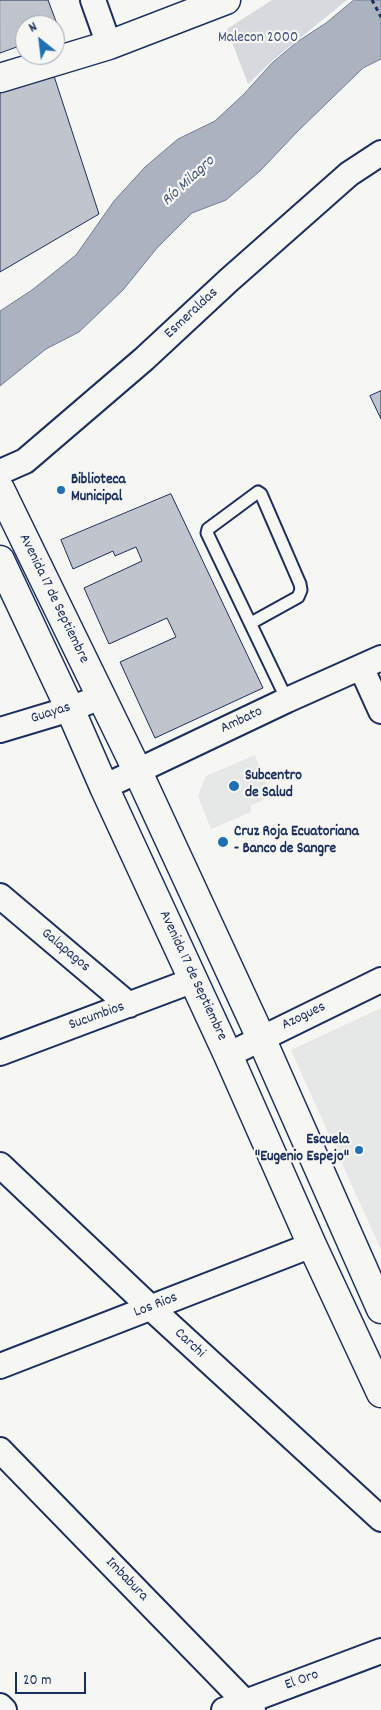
<!DOCTYPE html>
<meta charset="utf-8">
<style>
body{margin:0}
#map{position:relative;width:381px;height:1710px;overflow:hidden;background:#f6f6f2;font-family:Dekko,sans-serif}
canvas{display:block}
.north{position:absolute;left:15px;top:15px;width:50px;height:50px;box-sizing:border-box;background:#f6f6f2;border:1px solid #9ea6b7;border-radius:50%;rotate:331deg;font-size:14px;font-weight:700;line-height:20px;text-align:center;color:#1b2f5e}
.north::after{content:'';display:block;margin:auto;width:18px;height:22px;background:#1f6fb2;clip-path:polygon(50% 0,100% 100%,50% 72%,0 100%)}
.scale{position:absolute;left:15px;top:1672px;width:71px;height:22px;box-sizing:border-box;border:2px solid #1b2f5e;border-top:0;padding-left:6px;font-size:15px;line-height:18px;white-space:nowrap;color:#1b2f5e;-webkit-text-stroke:4px #f6f6f2;paint-order:stroke}
</style>
<div id="map">
<canvas width="381" height="1710"></canvas>
<div class="north">N</div>
<div class="scale">20 m</div>
</div>
<script>
const g = document.querySelector('canvas').getContext('2d');
g.lineJoin = 'round';
function paint(path, color) { g.fillStyle = color; g.fill(path, 'evenodd'); }
function stroke(path, color, width, dash) { g.strokeStyle = color; g.lineWidth = width; g.lineCap = dash ? 'butt' : 'round'; g.setLineDash(dash || []); g.stroke(path); }
function write(font, color, halo, rows, align = 'center') {
  g.font = font + ' Dekko,sans-serif'; g.lineWidth = 4.5; g.setLineDash([]); g.textBaseline = 'middle'; g.strokeStyle = halo; g.fillStyle = color; for (const [text, x, y, turn = 0] of rows) {
    g.save(); g.translate(x, y); g.rotate((+turn || 0) * Math.PI / 180); g.textAlign = isNaN(turn) ? turn : align; if (halo) g.strokeText(text, 0, 0); g.fillText(text, 0, 0); g.restore();
  }
}
paint(new Path2D(`
 M 255,755 L 270,796 L 260,802 L 251,805 L 251,812 L 211,829 L 198,796 L 206,776 Z
 M 381,1008 L 381,1250 L 291,1050 Z`), '#e6e7e7');
paint(new Path2D(`
 M 272,0 L 347,0 L 273,60 L 248,84 L 227,29 Z`), '#d6d9dd');
const water = new Path2D(`
 M 354,0 L 381,0 L 381,59 L 363,68 L 297,132 L 261,170 L 226,200 L 192,213 L 157,248 L 123,290 L 79,332 L 46,349 L 0,386 L 0,311 L 32,290 L 76,255 L 114,201 L 145,167 L 178,139 L 215,121 L 244,94 L 272,63 L 297,42 L 326,23 Z`);
paint(water, '#abb2c0');
stroke(water, '#717e99', 1);
const building = new Path2D(`
 M 0,0 L 48,0 L 60,32 L 55,34 L 55,25 L 25,25 L 25,44 L 0,53 Z
 M 54,76 L 99,214 L 0,272 L 0,90 Z
 M 381,391 L 381,419 L 370,396 Z
 M 171,494 L 263,688 L 155,738 L 120,662 L 176,637 L 167,618 L 109,644 L 84,588 L 142,561 L 136,547 L 115,556 L 113,551 L 73,569 L 61,540 Z`);
paint(building, '#c0c4cd');
stroke(building, '#1b2f5e', 1);
const service = new Path2D(`
 M 251,623 L 298,597 L 301,590 L 300,584 L 261,494 L 258,492 L 208,529 L 207,533 L 287,700`);
const minor = new Path2D(`
 M 93,0 L 109,45
 M 0,472 L 25,461 L 144,359 L 229,280 L 349,174 L 381,153
 M 361,667 L 381,711
 M 0,730 L 70,709 L 101,697
 M 104,787 L 287,700 L 381,658
 M 0,896 L 129,1005
 M 0,1053 L 194,980
 M 228,1055 L 381,980
 M 0,1165 L 151,1308 L 381,1519
 M 0,1366 L 312,1245
 M 0,1450 L 253,1710
 M 0,1706 L 4,1710
 M 224,1710 L 381,1651`);
const tertiary = new Path2D(`
 M 0,78 L 109,45 L 226,0
 M 0,489 L 137,770 L 261,1038 L 381,1309
 M 0,560 L 70,709 L 104,787 L 228,1055 L 312,1245 L 381,1393`);
stroke(service, '#1b2f5e', 15);
stroke(minor, '#1b2f5e', 28);
stroke(tertiary, '#1b2f5e', 31);
stroke(new Path2D(`
 M 372,0 L 381,17`), '#1b2f5e', 3, [4, 4]);
stroke(service, '#f6f6f2', 11);
stroke(minor, '#f6f6f2', 24);
stroke(tertiary, '#f6f6f2', 28);
for (const [x, y, r, color] of [
 [61,490,5,"#1f6fb2"],
 [234,786,6,"#1f6fb2"],
 [223,842,6,"#1f6fb2"],
 [359,1150,5,"#1f6fb2"]
]) { const dot = new Path2D(); dot.arc(x, y, r, 0, 2 * Math.PI); g.fillStyle = color; g.fill(dot); stroke(dot, '#f6f6f2', 2); }
write('15px', '#405177', '#f6f6f2', [
 ["Malecon 2000",258,39]
]);
write('15px', '#1b2f5e', '#f6f6f2', [
 ["Esmeraldas",192,314,-43],
 ["Avenida 17 de Septiembre",53,599,64],
 ["Guayas",51,714,-18],
 ["Ambato",242,721,-25],
 ["Galapagos",65,951,40],
 ["Avenida 17 de Septiembre",192,976,65],
 ["Sucumbios",97,1017,-20],
 ["Azogues",304,1017,-26],
 ["Los Rios",156,1306,-21],
 ["Carchi",189,1344,43],
 ["Imbabura",126,1580,46],
 ["El Oro",302,1681,-20]
]);
write('bold 15px', '#1b2f5e', '#f6f6f2', [
 ["Biblioteca",71,481],
 ["Municipal",71,498],
 ["Subcentro",245,777],
 ["de Salud",245,794],
 ["Cruz Roja Ecuatoriana",234,833],
 ["- Banco de Sangre",234,850],
 ["Escuela",349,1141,"right"],
 ["\"Eugenio Espejo\"",349,1158,"right"]
], 'left');
write('italic 16px', '#46567b', '#f6f6f2', [
 ["Río Milagro",189,182,-43]
]);
</script>
